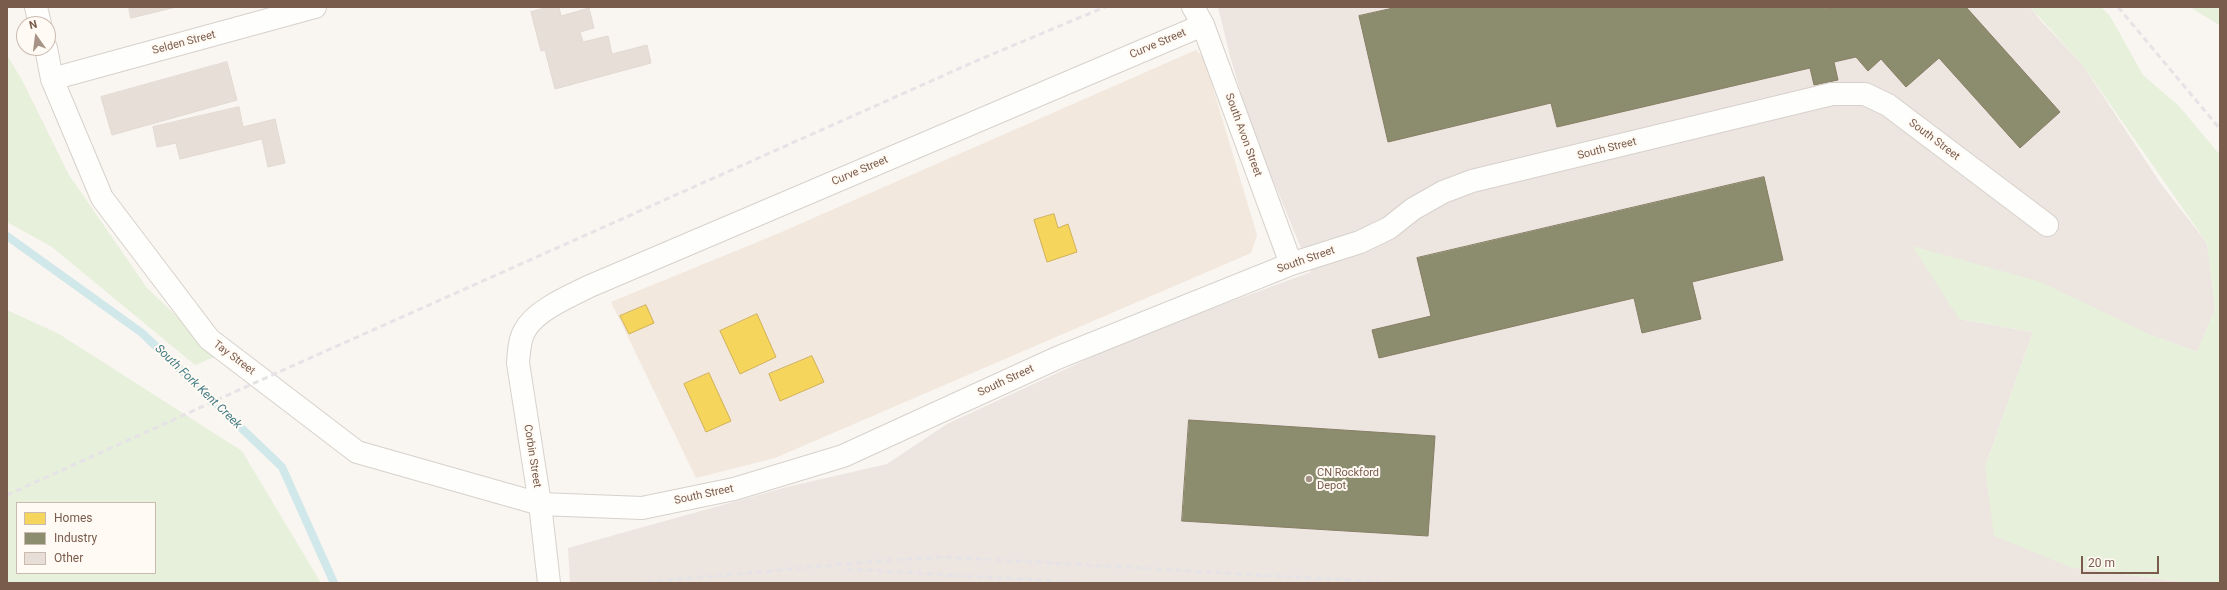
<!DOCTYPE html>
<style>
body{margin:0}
#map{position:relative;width:2227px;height:590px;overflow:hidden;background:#f9f5f0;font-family:Roboto,sans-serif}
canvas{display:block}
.frame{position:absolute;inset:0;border:8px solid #7a5c4d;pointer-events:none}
.legend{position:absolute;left:16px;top:502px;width:140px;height:72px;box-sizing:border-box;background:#fffaf3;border:1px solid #cabbb1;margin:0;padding:5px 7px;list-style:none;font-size:12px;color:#7a5c4d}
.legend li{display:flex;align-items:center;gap:8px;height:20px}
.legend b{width:20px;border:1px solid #cabbb1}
.north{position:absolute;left:16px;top:16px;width:40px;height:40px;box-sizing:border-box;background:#fffaf3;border:1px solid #cabbb1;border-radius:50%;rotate:346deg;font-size:11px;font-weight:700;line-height:16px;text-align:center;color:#7a5c4d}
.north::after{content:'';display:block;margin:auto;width:14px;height:18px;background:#a69286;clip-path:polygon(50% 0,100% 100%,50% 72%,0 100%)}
.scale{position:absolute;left:2081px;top:556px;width:78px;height:18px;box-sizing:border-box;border:2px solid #7a5c4d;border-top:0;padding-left:5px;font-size:12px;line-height:14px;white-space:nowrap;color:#7a5c4d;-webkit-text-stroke:3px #fffaf3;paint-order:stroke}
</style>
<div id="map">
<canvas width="2227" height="590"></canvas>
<div class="frame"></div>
<ul class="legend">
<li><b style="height:11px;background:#f6d55c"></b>Homes</li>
<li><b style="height:11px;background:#8c8c6e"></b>Industry</li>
<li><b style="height:11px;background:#e6ded7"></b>Other</li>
</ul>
<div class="north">N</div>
<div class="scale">20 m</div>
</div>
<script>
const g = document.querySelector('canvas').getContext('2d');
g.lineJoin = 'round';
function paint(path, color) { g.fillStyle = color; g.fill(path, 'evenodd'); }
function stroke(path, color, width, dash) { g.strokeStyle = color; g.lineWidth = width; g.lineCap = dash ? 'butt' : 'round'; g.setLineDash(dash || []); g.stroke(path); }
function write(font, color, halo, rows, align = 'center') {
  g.font = font + ' Roboto,sans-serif'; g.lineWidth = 4; g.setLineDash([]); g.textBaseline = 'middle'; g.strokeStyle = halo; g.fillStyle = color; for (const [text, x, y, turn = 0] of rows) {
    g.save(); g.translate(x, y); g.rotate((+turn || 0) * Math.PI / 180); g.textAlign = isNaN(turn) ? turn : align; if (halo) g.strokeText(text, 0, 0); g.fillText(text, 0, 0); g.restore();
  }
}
paint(new Path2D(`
 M 1196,50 L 1204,58 L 1257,235 L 1251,253 L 775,458 L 696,478 L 611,302 L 777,234 Z`), '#f2e8de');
paint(new Path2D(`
 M 1218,7 L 2030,7 L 2041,21 L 2082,64 L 2161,184 L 2207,243 L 2215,309 L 2197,352 L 2151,335 L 1959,319 L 2033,332 L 1985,467 L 2070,567 L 2192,583 L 570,583 L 568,548 L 787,487 L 887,464 L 947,424 L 1135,337 L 1311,272 L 1251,127 L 1230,56 Z`), '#ede5e0');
paint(new Path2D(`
 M 2030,7 L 2101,7 L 2110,16 L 2143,75 L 2178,105 L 2220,155 L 2220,583 L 2192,583 L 2070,567 L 1994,536 L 1985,467 L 2033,332 L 1959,319 L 1912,246 L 2041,282 L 2151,335 L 2197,352 L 2215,309 L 2207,243 L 2082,64 Z
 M 2190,7 L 2220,7 L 2220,26 L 2216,23 Z
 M 7,55 L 22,80 L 69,175 L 147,288 L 200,338 L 214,357 L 195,365 L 52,247 L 7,222 Z
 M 7,310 L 59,334 L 242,451 L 321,583 L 7,583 ZM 17,503 L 155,503 L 155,573 L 17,573 Z`), '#e7f0db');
const homes = new Path2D(`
 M 1054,214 L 1058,228 L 1068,224 L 1077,252 L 1047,262 L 1034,220 Z
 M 646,305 L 654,323 L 629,334 L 620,316 Z
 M 757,314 L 776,357 L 740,374 L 720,331 Z
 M 812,356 L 824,382 L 780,401 L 769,374 Z
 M 709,373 L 731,421 L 706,432 L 684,384 Z`);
paint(homes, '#f6d55c');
stroke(homes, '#d1b158', 1);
const industry = new Path2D(`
 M 1398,7 L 1826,7 L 1827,9 L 1835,7 L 1966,7 L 2060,112 L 2020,148 L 1939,58 L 1906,87 L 1881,59 L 1868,71 L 1856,57 L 1834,62 L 1838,80 L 1814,85 L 1810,68 L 1557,127 L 1551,103 L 1388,142 L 1359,16 Z
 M 1764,177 L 1783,260 L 1692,282 L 1701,319 L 1642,333 L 1634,298 L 1379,358 L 1372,330 L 1431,316 L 1417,258 Z
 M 1189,420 L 1435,436 L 1428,536 L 1182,521 Z`);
paint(industry, '#8c8c6e');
stroke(industry, '#877e64', 1);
stroke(new Path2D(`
 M 7,236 L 142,333 L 282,467 L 334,583`), '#d0e8ea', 8);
const building = new Path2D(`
 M 129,7 L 176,7 L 131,18 Z
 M 549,7 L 559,7 L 561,16 L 589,8 L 594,28 L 580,32 L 583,42 L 608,36 L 612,54 L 647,45 L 651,63 L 555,89 L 545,50 L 541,51 L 531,12 Z
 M 227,62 L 237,100 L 112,135 L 101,97 Z
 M 239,107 L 243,127 L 275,119 L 285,163 L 268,167 L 262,139 L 180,159 L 176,143 L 157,147 L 153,127 Z`);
paint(building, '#e6ded7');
stroke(building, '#e2d8d2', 1);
const minor = new Path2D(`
 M 36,7 L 40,24
 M 1203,25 L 1291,264
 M 46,48 L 52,79 L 102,198 L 209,339 L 357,452 L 540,504 L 642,508 L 734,489 L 843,456 L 1057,358 L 1291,264 L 1360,242 L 1389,228 L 1413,209 L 1443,192 L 1472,181 L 1832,94 L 1865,94 L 1888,105 L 2047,225
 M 52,79 L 315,7`);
const tertiary = new Path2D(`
 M 549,583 L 540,504 L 518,363 C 519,352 519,340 525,330 C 536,310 570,296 590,286 L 1203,25 L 1193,7`);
stroke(minor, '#d7d1cb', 24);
stroke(tertiary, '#d7d1cb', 24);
stroke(minor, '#fefefd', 22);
stroke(tertiary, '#fefefd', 22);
stroke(new Path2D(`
 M 2118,7 L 2220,129
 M 7,495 L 281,371 L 976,61 L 1105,7
 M 847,569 L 1088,583
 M 637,583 L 889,560 L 947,557 L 1400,583`), '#e6e3e7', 3, [6, 4]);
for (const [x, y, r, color] of [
 [1309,479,4,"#a69286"]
]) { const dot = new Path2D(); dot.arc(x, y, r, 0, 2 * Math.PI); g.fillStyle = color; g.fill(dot); stroke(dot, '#fffaf3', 1.5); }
write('11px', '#7a5c4d', '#fffaf3', [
 ["Selden Street",184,43,-15],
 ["Curve Street",1158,44,-23],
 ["South Avon Street",1243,135,70],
 ["South Street",1934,140,37],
 ["South Street",1607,149,-14],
 ["Curve Street",860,171,-23],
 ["South Street",1306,260,-19],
 ["Tay Street",234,358,37],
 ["South Street",1006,381,-25],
 ["Corbin Street",532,456,81],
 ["South Street",704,495,-12]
]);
write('11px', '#7a5c4d', '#fffaf3', [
 ["CN Rockford",1317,473],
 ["Depot",1317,486]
], 'left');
write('italic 12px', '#437c86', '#fffaf3', [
 ["South Fork Kent Creek",198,387,44]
]);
</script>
